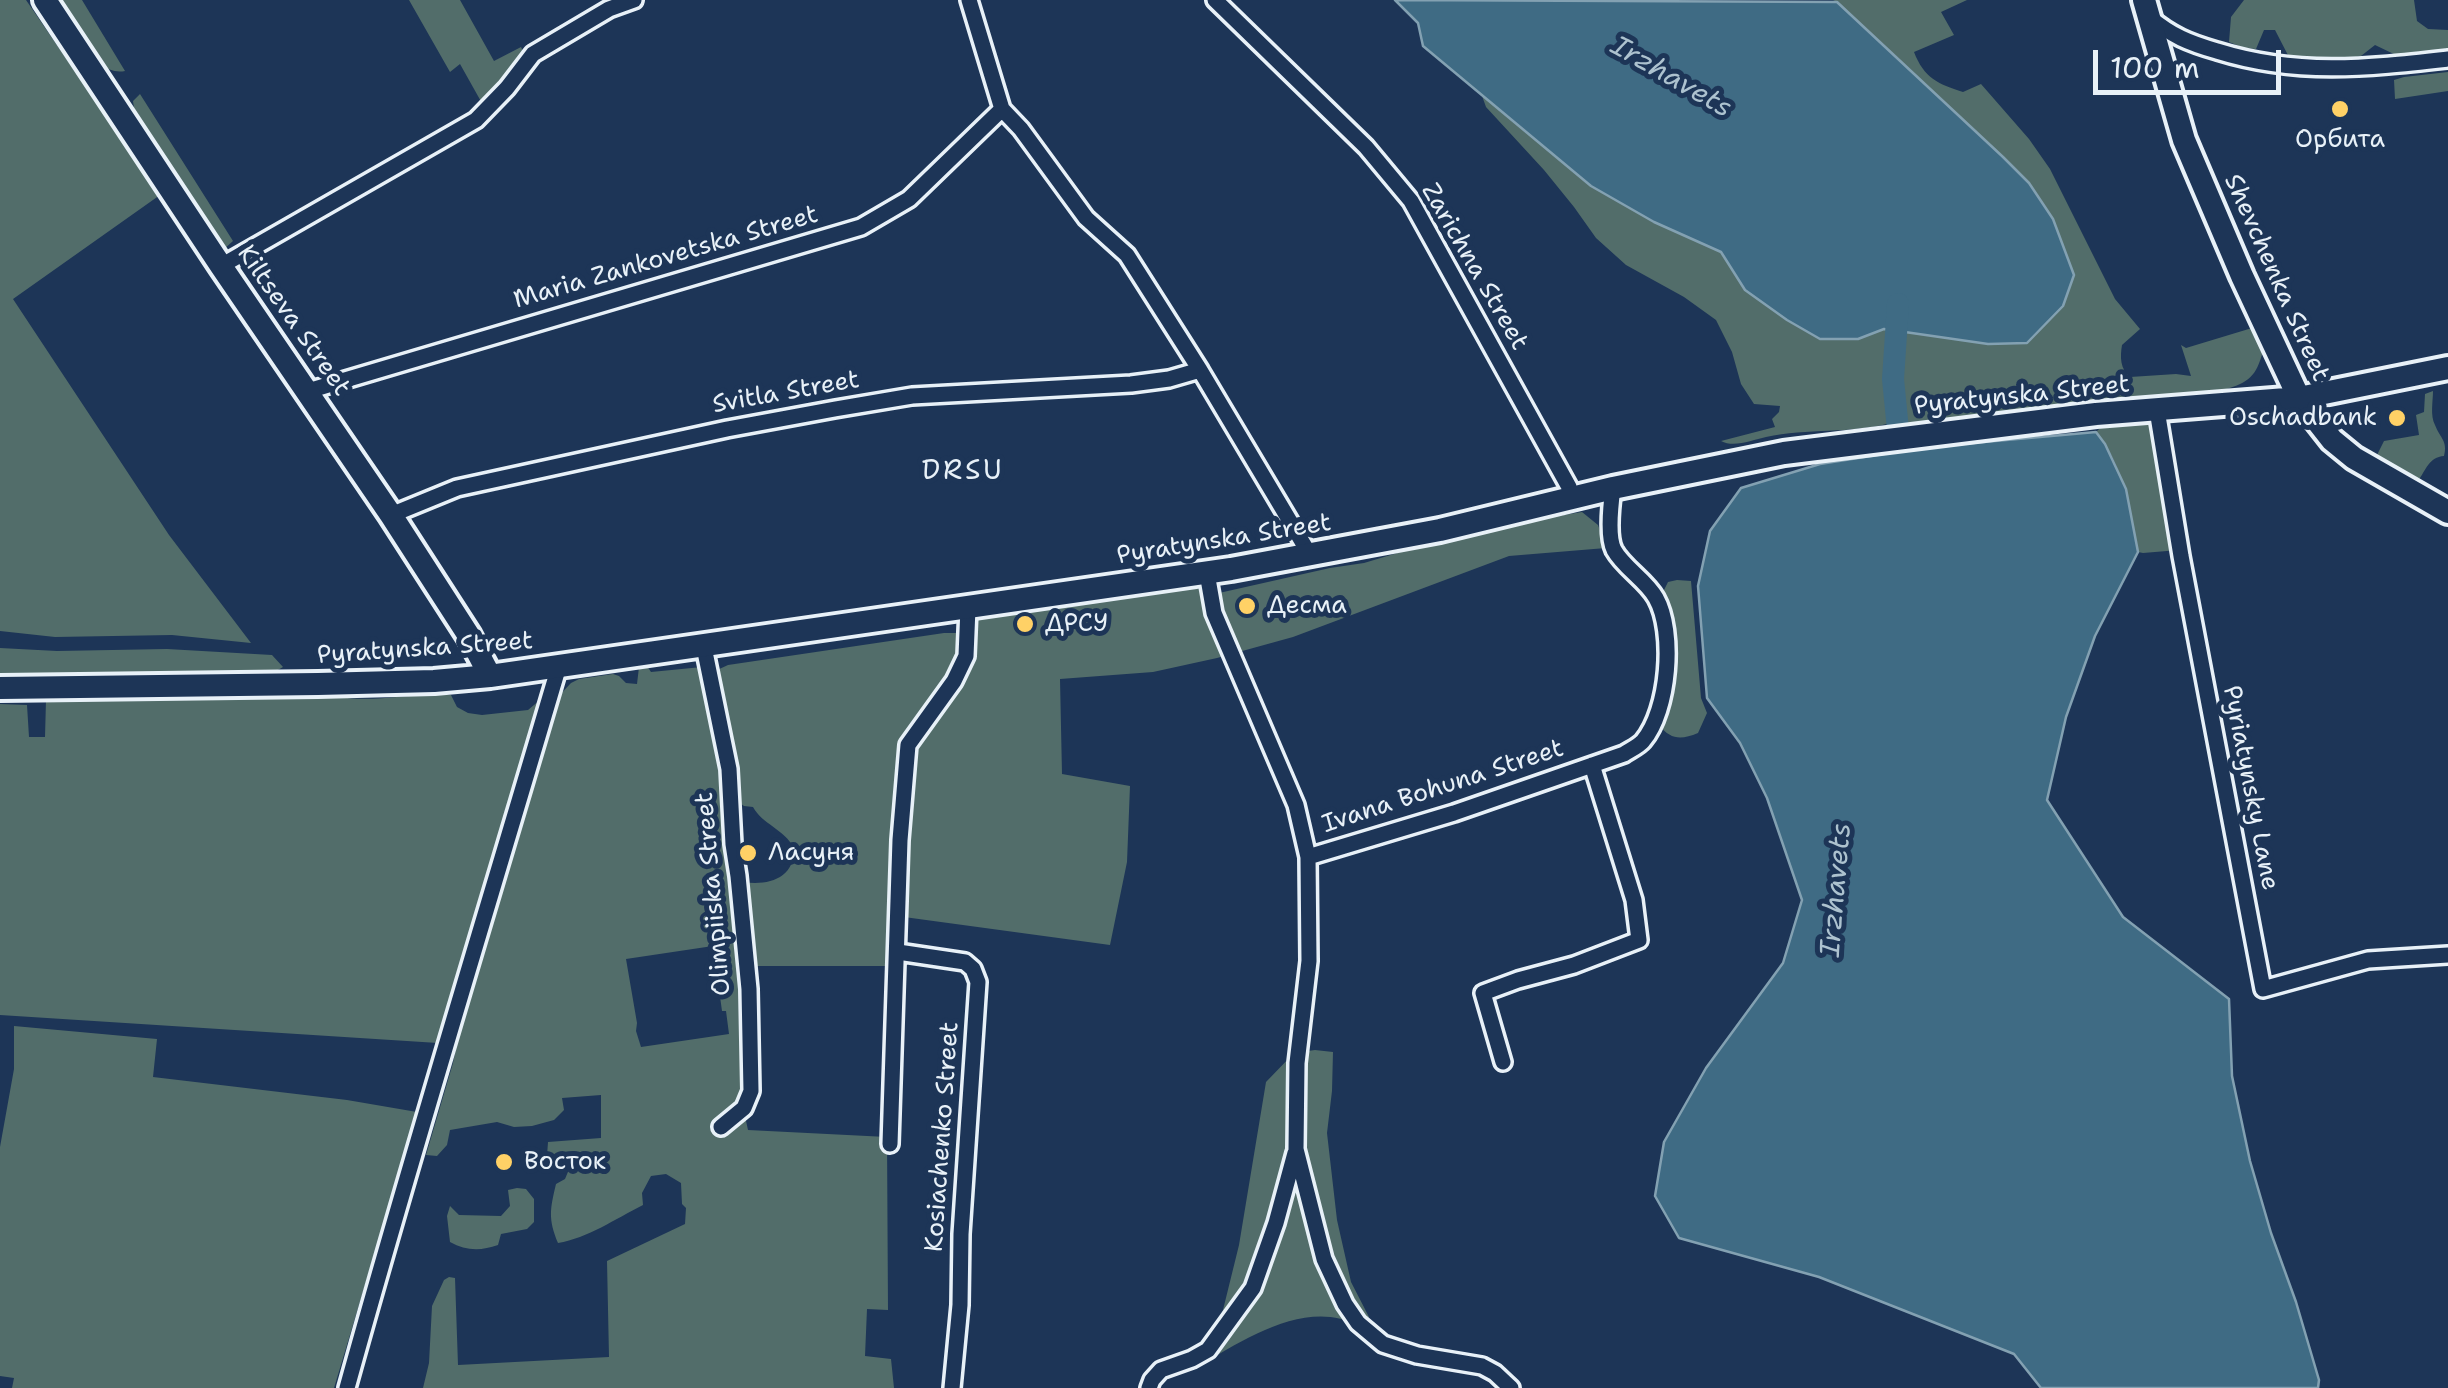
<!DOCTYPE html>
<meta charset="utf-8">
<style>
body{margin:0}
#map{position:relative;width:2448px;height:1388px;overflow:hidden;background:#1d3557;font-family:"Shantell Sans",sans-serif}
canvas{display:block}
.scale{position:absolute;left:2093px;top:50px;width:188px;height:45px;box-sizing:border-box;border:5px solid #e8f1f8;border-top:0;padding-left:12px;font-size:30px;line-height:35px;white-space:nowrap;color:#e8f1f8;-webkit-text-stroke:8px #1d3557;paint-order:stroke}
</style>
<div id="map">
<canvas width="2448" height="1388"></canvas>
<div class="scale">100 m</div>
</div>
<script>
const g = document.querySelector('canvas').getContext('2d');
g.lineJoin = 'round';
function paint(path, color) { g.fillStyle = color; g.fill(path, 'evenodd'); }
function stroke(path, color, width, dash) { g.strokeStyle = color; g.lineWidth = width; g.lineCap = dash ? 'butt' : 'round'; g.setLineDash(dash || []); g.stroke(path); }
function write(font, color, halo, rows, align = 'center') {
  g.font = font + ' "Shantell Sans",sans-serif'; g.lineWidth = 10; g.setLineDash([]); g.textBaseline = 'middle'; g.strokeStyle = halo; g.fillStyle = color; for (const [text, x, y, turn = 0] of rows) {
    g.save(); g.translate(x, y); g.rotate((+turn || 0) * Math.PI / 180); g.textAlign = isNaN(turn) ? turn : align; if (halo) g.strokeText(text, 0, 0); g.fillText(text, 0, 0); g.restore();
  }
}
paint(new Path2D(`
 M 0,0 L 26,0 L 160,195 L 13,299 L 169,535 L 251,643 L 172,635 L 55,637 L 0,631 Z
 M 58,0 L 82,0 L 125,71 C 95,78 72,23 58,0 Z
 M 409,0 L 460,0 L 494,61 L 521,47 L 525,55 L 483,105 L 460,64 L 450,72 Z
 M 1833,0 L 1967,0 L 1941,12 L 1954,35 L 1914,52 C 1924,78 1938,84 1963,92 L 1981,84 L 2029,139 L 2050,169 L 2115,299 L 2140,329 L 2122,345 C 2120,357 2120,369 2130,377 L 2176,374 L 2191,376 L 2181,345 L 2186,348 L 2252,328 L 2263,351 C 2256,377 2249,382 2224,390 L 1901,424 L 1898,393 L 1891,388 L 1891,423 C 1851,434 1807,428 1766,437 C 1752,440 1734,448 1721,441 L 1775,427 L 1772,419 L 1779,412 L 1780,406 L 1754,404 L 1741,384 L 1732,352 L 1716,320 L 1684,297 L 1626,265 L 1596,238 L 1574,207 L 1544,170 L 1486,107 L 1481,93 L 1591,186 L 1654,222 L 1722,252 L 1745,290 L 1787,320 L 1820,339 L 1858,339 L 1884,329 L 1988,344 L 1837,2 Z
 M 2244,0 L 2414,0 L 2417,21 L 2428,29 L 2448,30 L 2448,52 L 2439,51 L 2400,57 L 2375,45 L 2361,56 L 2341,60 L 2291,61 L 2275,30 L 2264,30 L 2256,49 L 2244,48 L 2229,42 L 2231,17 Z
 M 2448,72 L 2448,91 L 2395,99 L 2394,80 L 2404,77 Z
 M 140,94 L 233,241 L 223,250 L 209,233 L 204,218 L 159,157 L 134,108 L 133,101 Z
 M 2433,391 C 2433,401 2430,416 2435,425 C 2440,438 2448,441 2444,456 C 2429,457 2426,470 2418,481 C 2400,476 2386,475 2376,457 L 2384,441 L 2419,435 L 2416,415 L 2424,412 L 2425,394 Z
 M 2155,422 L 2179,550 L 2143,553 L 2138,552 C 2130,510 2124,466 2096,432 L 2100,428 Z
 M 1582,512 L 1598,525 L 1606,548 L 1509,556 L 1293,637 L 1217,658 L 1153,672 L 1060,679 L 1062,774 L 1130,786 L 1127,862 L 1110,945 L 904,917 L 912,754 L 938,718 L 958,686 L 974,619 L 1194,588 L 1219,593 L 1330,568 L 1364,563 L 1444,539 L 1539,519 Z
 M 1677,580 L 1691,581 L 1701,698 L 1707,713 L 1698,733 C 1681,740 1671,740 1659,725 L 1671,633 L 1663,592 L 1668,582 Z
 M 944,633 L 957,633 L 960,646 L 956,660 L 905,739 L 893,966 L 752,966 L 743,882 C 769,886 795,878 794,848 C 784,829 762,824 753,807 L 744,806 L 734,799 L 715,671 L 728,665 Z
 M 0,648 L 57,651 L 167,649 L 272,655 L 283,667 L 271,674 L 0,675 Z
 M 645,663 L 651,672 L 702,667 L 718,723 L 747,989 L 743,1107 L 748,1130 L 887,1137 L 888,1310 L 867,1309 L 865,1356 L 891,1359 L 894,1388 L 423,1388 L 429,1363 L 432,1306 L 444,1280 L 449,1277 L 455,1278 L 458,1365 L 609,1357 L 607,1261 L 685,1224 L 686,1208 L 682,1204 L 681,1183 L 666,1174 L 651,1176 L 642,1193 L 643,1205 C 615,1219 588,1238 558,1243 C 548,1219 550,1209 556,1184 L 565,1179 L 570,1167 L 555,1165 L 547,1156 L 548,1142 L 601,1138 L 601,1095 L 562,1098 L 564,1110 L 554,1120 L 532,1126 L 514,1127 L 497,1122 L 450,1130 L 447,1145 L 437,1156 L 426,1155 L 453,1063 L 465,1004 L 450,1002 L 438,1043 L 0,1015 L 0,704 L 27,705 L 29,737 L 45,737 L 46,700 L 339,697 C 378,703 411,692 451,695 L 457,707 L 468,713 L 482,715 L 528,710 L 540,700 L 556,699 L 571,683 L 579,679 L 613,674 L 619,676 L 626,683 L 637,684 L 639,667 ZM 713,946 L 722,1011 L 726,1011 L 729,1034 L 641,1047 L 636,1031 L 637,1023 L 626,959 Z
 M 14,1026 L 157,1039 L 153,1077 L 347,1100 L 417,1112 L 334,1388 L 12,1388 L 14,1378 L 0,1376 L 0,1147 L 14,1069 Z
 M 1315,1050 L 1333,1052 L 1332,1091 L 1327,1133 L 1337,1220 L 1351,1282 L 1369,1317 L 1359,1326 C 1307,1298 1245,1339 1199,1366 L 1197,1354 L 1222,1314 L 1239,1245 L 1266,1082 L 1294,1053 Z
 M 517,1188 L 526,1189 L 534,1199 L 534,1222 L 527,1229 L 501,1234 L 498,1245 C 481,1251 466,1251 450,1242 L 447,1216 L 450,1206 L 459,1215 L 501,1216 L 510,1206 L 508,1190 Z`), '#526d6a');
const water = new Path2D(`
 M 1395,0 L 1837,2 L 2003,157 L 2029,183 L 2053,219 L 2074,275 L 2063,306 L 2027,343 L 1988,344 L 1884,329 L 1858,339 L 1820,339 L 1787,320 L 1745,290 L 1721,252 L 1654,222 L 1591,186 L 1423,46 L 1418,23 Z
 M 2096,432 L 2105,444 L 2126,489 L 2138,552 L 2095,636 L 2066,717 L 2047,800 L 2123,917 L 2229,999 L 2232,1076 L 2250,1161 L 2271,1233 L 2296,1302 L 2319,1380 L 2318,1388 L 2041,1388 L 2014,1354 L 1819,1277 L 1679,1238 L 1655,1196 L 1664,1142 L 1706,1068 L 1783,963 L 1802,900 L 1767,798 L 1740,743 L 1707,698 L 1698,586 L 1710,531 L 1741,488 L 1820,464 L 1928,447 Z`);
paint(water, '#3f6b84');
stroke(water, '#83a1b2', 2.5);
stroke(new Path2D(`
 M 1898,304 L 1893,379 L 1899,440`), '#3f6b84', 22);
const street = new Path2D(`
 M 969,0 L 1002,109 L 1021,129 L 1086,218 L 1127,255 L 1200,370 L 1310,555
 M 1215,0 L 1366,147 L 1411,201 L 1569,487 L 1571,498
 M 2149,17 C 2172,36 2189,43 2217,51 C 2297,76 2367,68 2448,59
 M 221,266 L 476,120 L 507,88 L 533,54 L 609,9 L 634,0
 M 308,391 L 861,227 L 909,199 L 1002,109
 M 2157,410 L 2181,556 L 2263,989 L 2368,960 L 2448,955
 M 391,515 L 457,488 L 727,429 L 835,409 L 912,396 L 1131,384 L 1169,379 L 1200,370
 M 1207,573 L 1214,613 L 1296,805 L 1308,857 L 1309,961 L 1297,1063 L 1296,1149 L 1324,1259 L 1345,1304 L 1358,1323 L 1383,1344 L 1417,1355 L 1482,1366 L 1495,1373 L 1511,1388
 M 704,647 L 729,769 L 733,844 L 738,876 L 749,989 L 751,1091 L 744,1108 L 721,1127
 M 1308,857 L 1454,813 L 1624,754 C 1630,750 1639,746 1643,741 C 1669,710 1675,632 1656,598 C 1646,580 1624,568 1614,550 C 1607,536 1611,503 1613,488
 M 898,952 L 965,962 L 973,969 L 978,982 L 961,1234 L 960,1305 L 952,1388
 M 1503,1062 L 1483,993 L 1518,980 L 1574,965 L 1639,940 L 1634,900 L 1592,765
 M 890,1144 L 900,840 L 908,745 L 954,681 L 966,656 L 968,608
 M 347,1388 C 414,1146 488,907 559,666
 M 1149,1388 L 1152,1380 L 1161,1370 L 1192,1359 L 1208,1350 L 1253,1288 L 1276,1223 L 1295,1153`);
const secondary = new Path2D(`
 M 45,0 L 221,266 L 391,515 L 469,636 L 490,676
 M 2144,0 L 2184,140 L 2242,276 L 2299,398 L 2332,440 L 2354,458 L 2448,512
 M 0,688 L 318,684 L 434,681 L 490,676 L 1231,569 L 1440,530 L 1613,488 L 1784,453 L 2096,414 L 2299,398 L 2448,368`);
stroke(street, '#e8f1f8', 22);
stroke(secondary, '#e8f1f8', 30);
stroke(street, '#1d3557', 15);
stroke(secondary, '#1d3557', 22);
for (const [x, y, r, color] of [
 [2340,109,10,"#ffd166"],
 [2397,418,10,"#ffd166"],
 [1247,606,10,"#ffd166"],
 [1025,624,10,"#ffd166"],
 [748,853,10,"#ffd166"],
 [504,1162,10,"#ffd166"]
]) { const dot = new Path2D(); dot.arc(x, y, r, 0, 2 * Math.PI); g.fillStyle = color; g.fill(dot); stroke(dot, '#1d3557', 4); }
write('25px', '#e8f1f8', '#1d3557', [
 ["Орбита",2340,140,"center"],
 ["Oschadbank",2377,418,"right"],
 ["Десма",1267,606],
 ["ДРСУ",1045,624],
 ["Ласуня",768,853],
 ["Восток",524,1162]
], 'left');
write('25px', '#e8f1f8', '#1d3557', [
 ["Maria Zankovetska Street",666,258,-16],
 ["Zarichna Street",1474,267,60],
 ["Shevchenka Street",2276,278,66],
 ["Kiltseva Street",293,321,55],
 ["Svitla Street",786,393,-10],
 ["Pyratynska Street",2022,396,-6],
 ["Pyratynska Street",1224,540,-9],
 ["Pyratynska Street",425,649,-4],
 ["Ivana Bohuna Street",1443,787,-18],
 ["Pyriatynsky Lane",2250,788,79],
 ["Olimpiiska Street",714,894,-95],
 ["Kosiachenko Street",943,1137,-86]
]);
write('italic 28px', '#adc2cf', '#1d3557', [
 ["Irzhavets",1671,78,30],
 ["Irzhavets",1837,890,-85]
]);
g.letterSpacing = '2.5px';
write('28px', '#e8f1f8', '#1d3557', [
 ["DRSU",963,472]
]);
g.letterSpacing = '0px';
</script>
